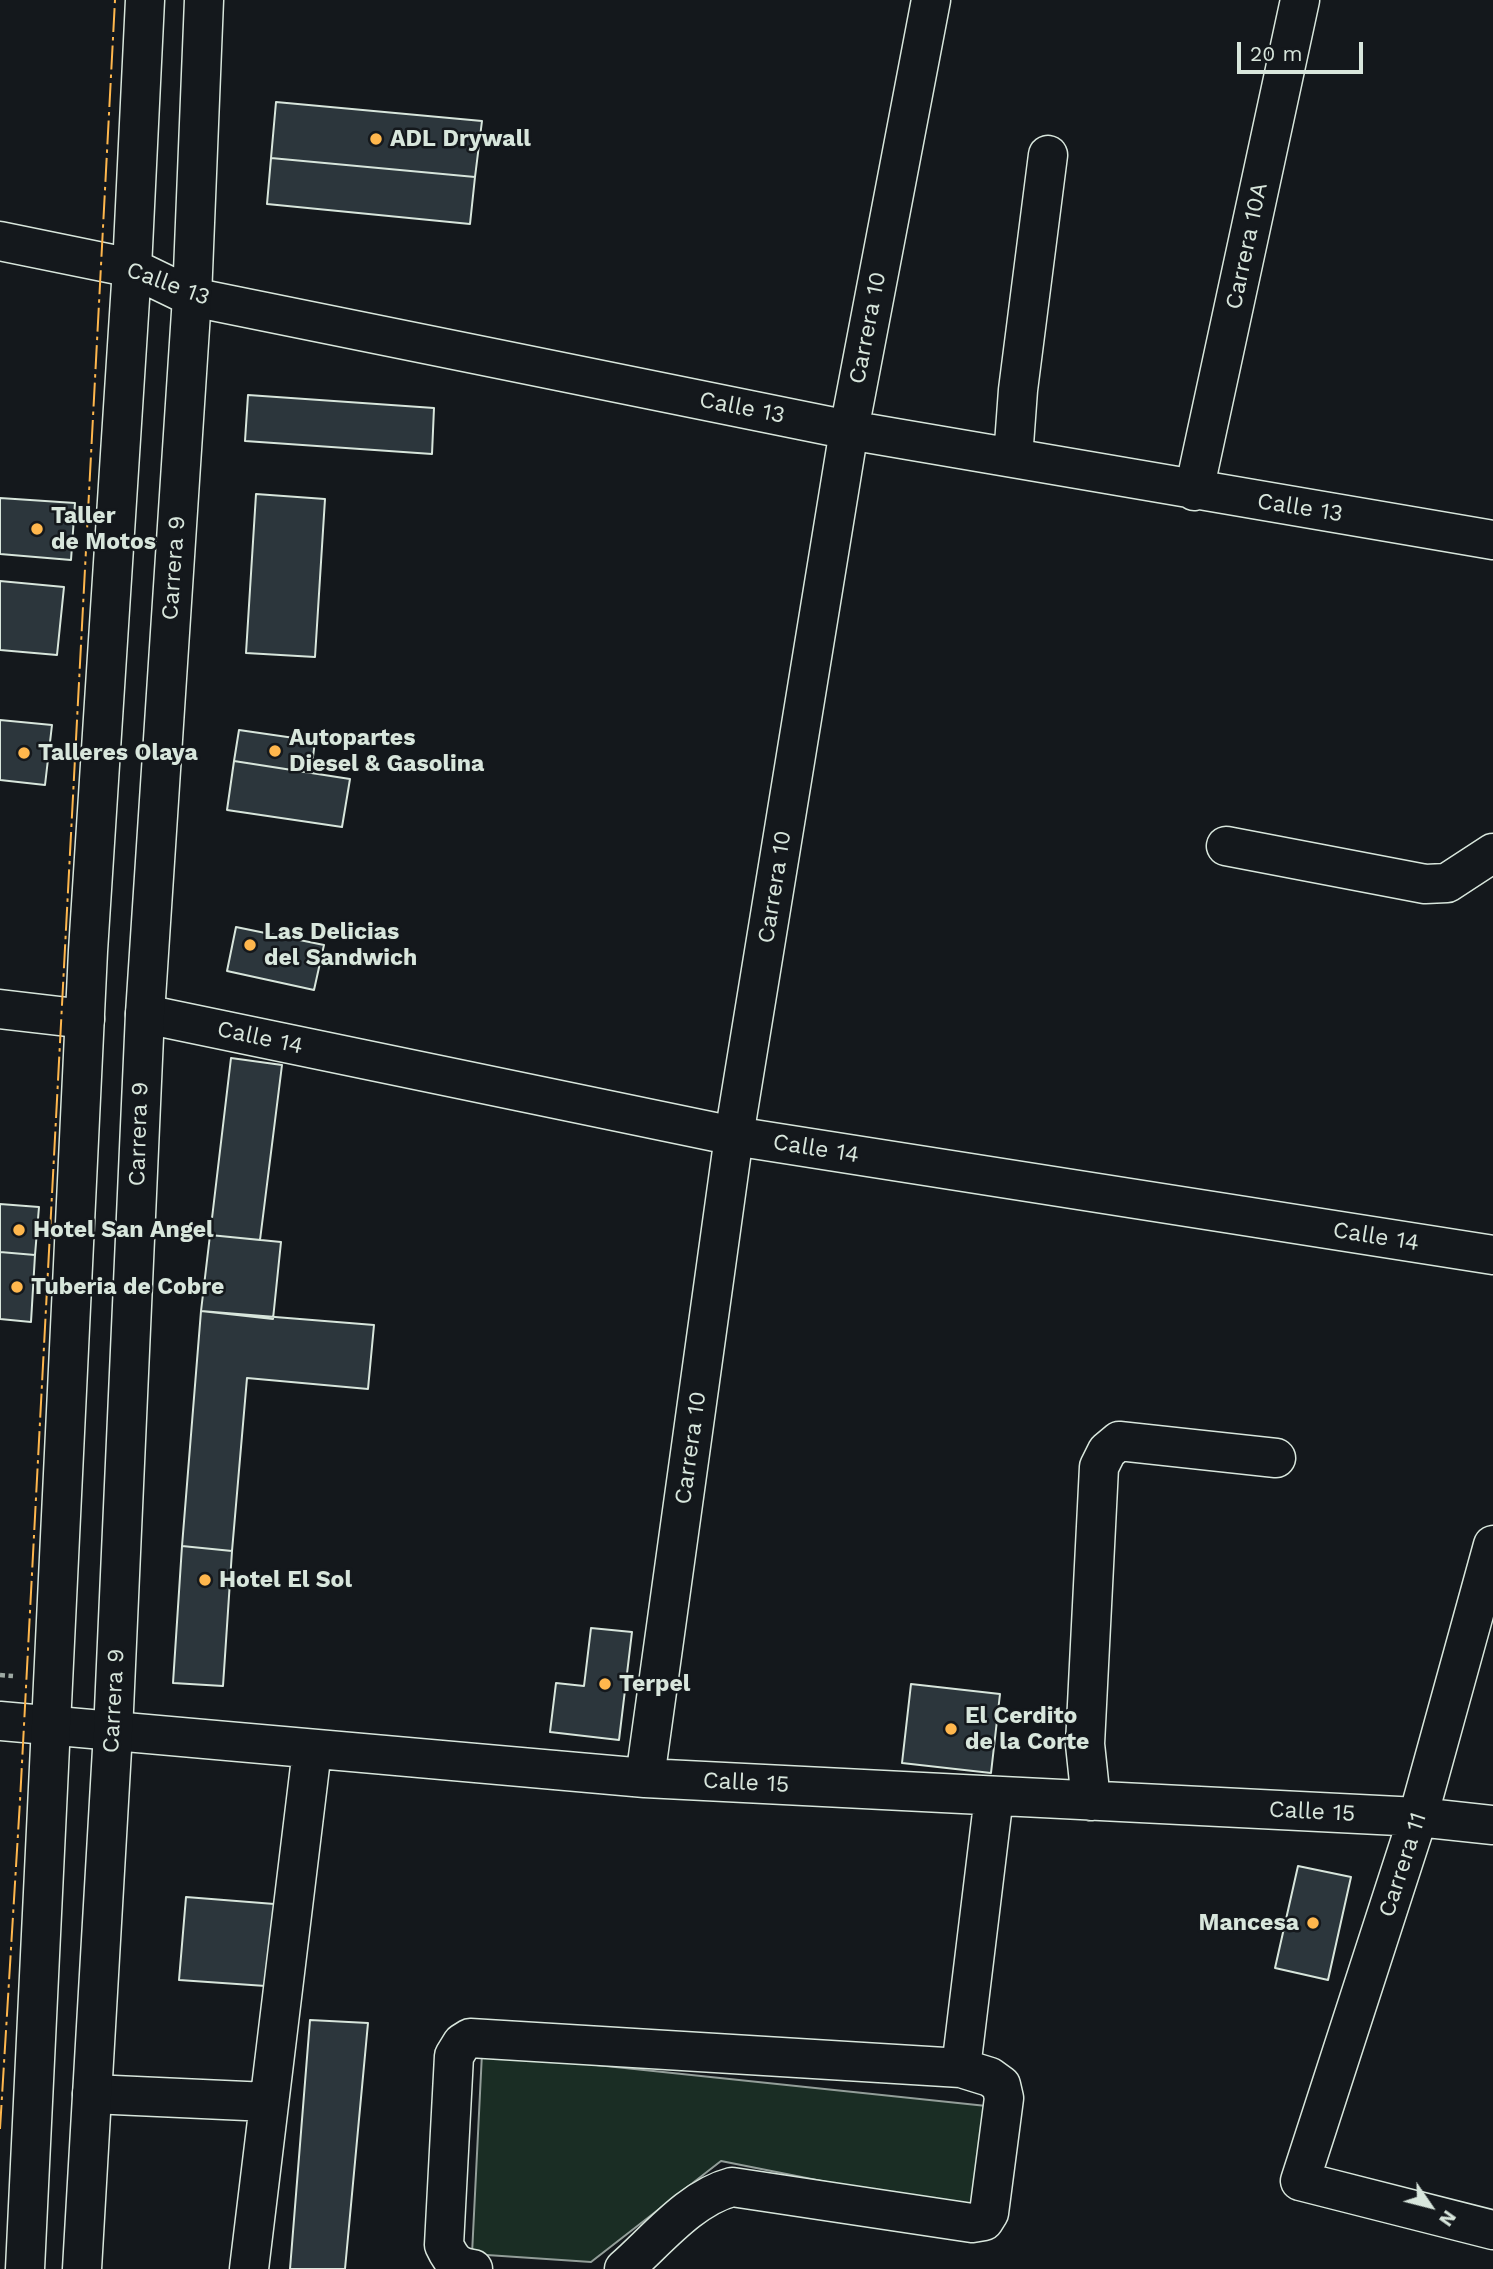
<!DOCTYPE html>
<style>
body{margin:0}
#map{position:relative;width:1493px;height:2269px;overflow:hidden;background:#14181c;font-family:"Work Sans",sans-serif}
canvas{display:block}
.north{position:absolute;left:1395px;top:2171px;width:70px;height:70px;-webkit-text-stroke:5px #14181c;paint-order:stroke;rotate:125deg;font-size:19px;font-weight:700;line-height:28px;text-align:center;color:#d8e6dc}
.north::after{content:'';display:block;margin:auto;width:24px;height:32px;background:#d8e6dc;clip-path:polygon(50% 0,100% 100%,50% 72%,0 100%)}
.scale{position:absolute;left:1237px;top:42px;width:126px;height:32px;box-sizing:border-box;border:4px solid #d8e6dc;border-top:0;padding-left:9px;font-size:21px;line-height:24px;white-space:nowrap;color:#d8e6dc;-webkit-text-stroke:5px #14181c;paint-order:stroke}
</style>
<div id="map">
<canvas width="1493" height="2269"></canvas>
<div class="north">N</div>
<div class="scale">20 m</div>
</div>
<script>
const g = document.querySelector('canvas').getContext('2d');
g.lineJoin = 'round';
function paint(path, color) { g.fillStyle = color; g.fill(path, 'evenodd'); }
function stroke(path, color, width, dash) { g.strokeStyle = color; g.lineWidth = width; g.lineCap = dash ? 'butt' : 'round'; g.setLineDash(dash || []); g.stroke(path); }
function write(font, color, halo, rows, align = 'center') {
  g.font = font + ' "Work Sans",sans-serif'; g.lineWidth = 5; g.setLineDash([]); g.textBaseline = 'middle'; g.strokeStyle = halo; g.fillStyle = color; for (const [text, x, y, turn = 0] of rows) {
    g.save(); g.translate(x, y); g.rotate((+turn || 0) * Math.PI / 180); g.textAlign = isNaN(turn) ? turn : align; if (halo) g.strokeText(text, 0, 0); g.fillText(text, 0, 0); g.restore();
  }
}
const green = new Path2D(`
 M 482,2053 L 996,2107 L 978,2212 L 721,2161 L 591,2262 L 472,2254 Z`);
paint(green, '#1a2d24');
stroke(green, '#939e99', 2);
const building = new Path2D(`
 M 276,102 L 482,121 L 475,177 L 271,158 Z
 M 271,158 L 475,177 L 470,224 L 267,204 Z
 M 248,395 L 434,408 L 432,454 L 245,441 Z
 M 256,494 L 325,499 L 315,657 L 246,653 Z
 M 0,498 L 75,503 L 71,560 L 0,554 Z
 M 0,581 L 64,587 L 57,655 L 0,650 Z
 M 0,720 L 52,725 L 45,785 L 0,780 Z
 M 239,730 L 315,741 L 311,773 L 234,761 Z
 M 234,761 L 350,779 L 342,827 L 227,810 Z
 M 236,927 L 324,945 L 314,990 L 227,971 Z
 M 231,1058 L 282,1065 L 260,1240 L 210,1235 Z
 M 0,1204 L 39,1207 L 35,1255 L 0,1252 Z
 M 210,1235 L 281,1242 L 273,1319 L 201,1311 Z
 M 0,1252 L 35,1255 L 31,1322 L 0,1319 Z
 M 201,1311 L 374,1325 L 368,1389 L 247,1378 L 232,1551 L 182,1546 Z
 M 182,1546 L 232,1551 L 223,1686 L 173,1683 Z
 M 591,1628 L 632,1632 L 619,1740 L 550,1732 L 556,1683 L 584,1686 Z
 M 911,1684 L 1000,1694 L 991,1773 L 902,1763 Z
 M 1298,1866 L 1351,1877 L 1328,1980 L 1275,1968 Z
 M 186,1897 L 287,1905 L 280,1987 L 179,1980 Z
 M 310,2020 L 368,2023 L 345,2269 L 290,2269 Z`);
paint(building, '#2c363c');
stroke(building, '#d8e6dc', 2);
const minor = new Path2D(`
 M 192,297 L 849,430 L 1493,540
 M 1013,458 L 1018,390 L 1048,155
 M 1194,491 L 1300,0
 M 1226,846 L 1425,884 L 1447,883 L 1493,853
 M 0,1009 L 85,1019
 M 145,1014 L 734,1136 L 1493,1255
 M 1493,1545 L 1418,1817 L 1300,2181 L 1493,2230
 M 0,1721 L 645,1778 L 1418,1817 L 1493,1825
 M 645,1778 L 734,1136 L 849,430 L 931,0
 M 1091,1801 L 1085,1744 L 1099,1467 L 1107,1451 L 1119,1441 L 1276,1458
 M 961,2068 L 994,1796
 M 92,2094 L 268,2102
 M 249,2269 L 312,1750
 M 473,2269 C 456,2267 451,2260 444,2245 L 454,2056 L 462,2043 L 470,2038 L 961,2068 L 990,2077 L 1001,2085 L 1004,2098 L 989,2213 L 984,2221 L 972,2223 L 732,2187 C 690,2198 656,2241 624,2269`);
const major = new Path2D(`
 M 0,241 L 132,268 L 192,297
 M 25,2269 L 88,951 L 132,268 L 145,0
 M 82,2269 L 113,1732 L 145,1014 L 192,297 L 204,0`);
stroke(minor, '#d8e6dc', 41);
stroke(major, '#d8e6dc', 41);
stroke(new Path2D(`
 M 0,1675 L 13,1676`), '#9da8a2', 4.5, [5, 3.5]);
stroke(minor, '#14181c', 38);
stroke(major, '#14181c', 38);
stroke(new Path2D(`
 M 0,2129 L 20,1801 L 115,0`), '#ffb74d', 2, [24, 5, 3.5, 5]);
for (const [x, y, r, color] of [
 [376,139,7,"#ffb74d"],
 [37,529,7,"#ffb74d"],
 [275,751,7,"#ffb74d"],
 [24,753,7,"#ffb74d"],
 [250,945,7,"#ffb74d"],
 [19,1230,7,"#ffb74d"],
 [17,1287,7,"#ffb74d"],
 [205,1580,7,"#ffb74d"],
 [605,1684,7,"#ffb74d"],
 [951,1729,7,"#ffb74d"],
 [1313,1923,7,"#ffb74d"]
]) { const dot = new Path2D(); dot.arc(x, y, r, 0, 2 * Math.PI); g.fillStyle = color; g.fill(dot); stroke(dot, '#14181c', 2.5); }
write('bold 23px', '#d8e6dc', '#14181c', [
 ["ADL Drywall",390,139],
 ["Taller",51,516],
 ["de Motos",51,542],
 ["Autopartes",289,738],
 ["Diesel & Gasolina",289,764],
 ["Talleres Olaya",38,753],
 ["Las Delicias",264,932],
 ["del Sandwich",264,958],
 ["Hotel San Angel",33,1230],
 ["Tuberia de Cobre",31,1287],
 ["Hotel El Sol",219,1580],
 ["Terpel",619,1684],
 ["El Cerdito",965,1716],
 ["de la Corte",965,1742],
 ["Mancesa",1299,1923,"right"]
], 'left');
write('23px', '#d8e6dc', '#14181c', [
 ["Carrera 10A",1247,246,-78],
 ["Calle 13",168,284,20],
 ["Carrera 10",868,328,-79],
 ["Calle 13",742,408,11],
 ["Calle 13",1300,508,9],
 ["Carrera 9",174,568,-86],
 ["Carrera 10",775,887,-81],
 ["Calle 14",260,1038,12],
 ["Carrera 9",139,1134,-88],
 ["Calle 14",816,1149,9],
 ["Calle 14",1376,1237,9],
 ["Carrera 10",691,1448,-82],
 ["Carrera 9",114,1701,-87],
 ["Calle 15",746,1783,3],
 ["Calle 15",1312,1812,3],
 ["Carrera 11",1403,1865,-72]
]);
</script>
